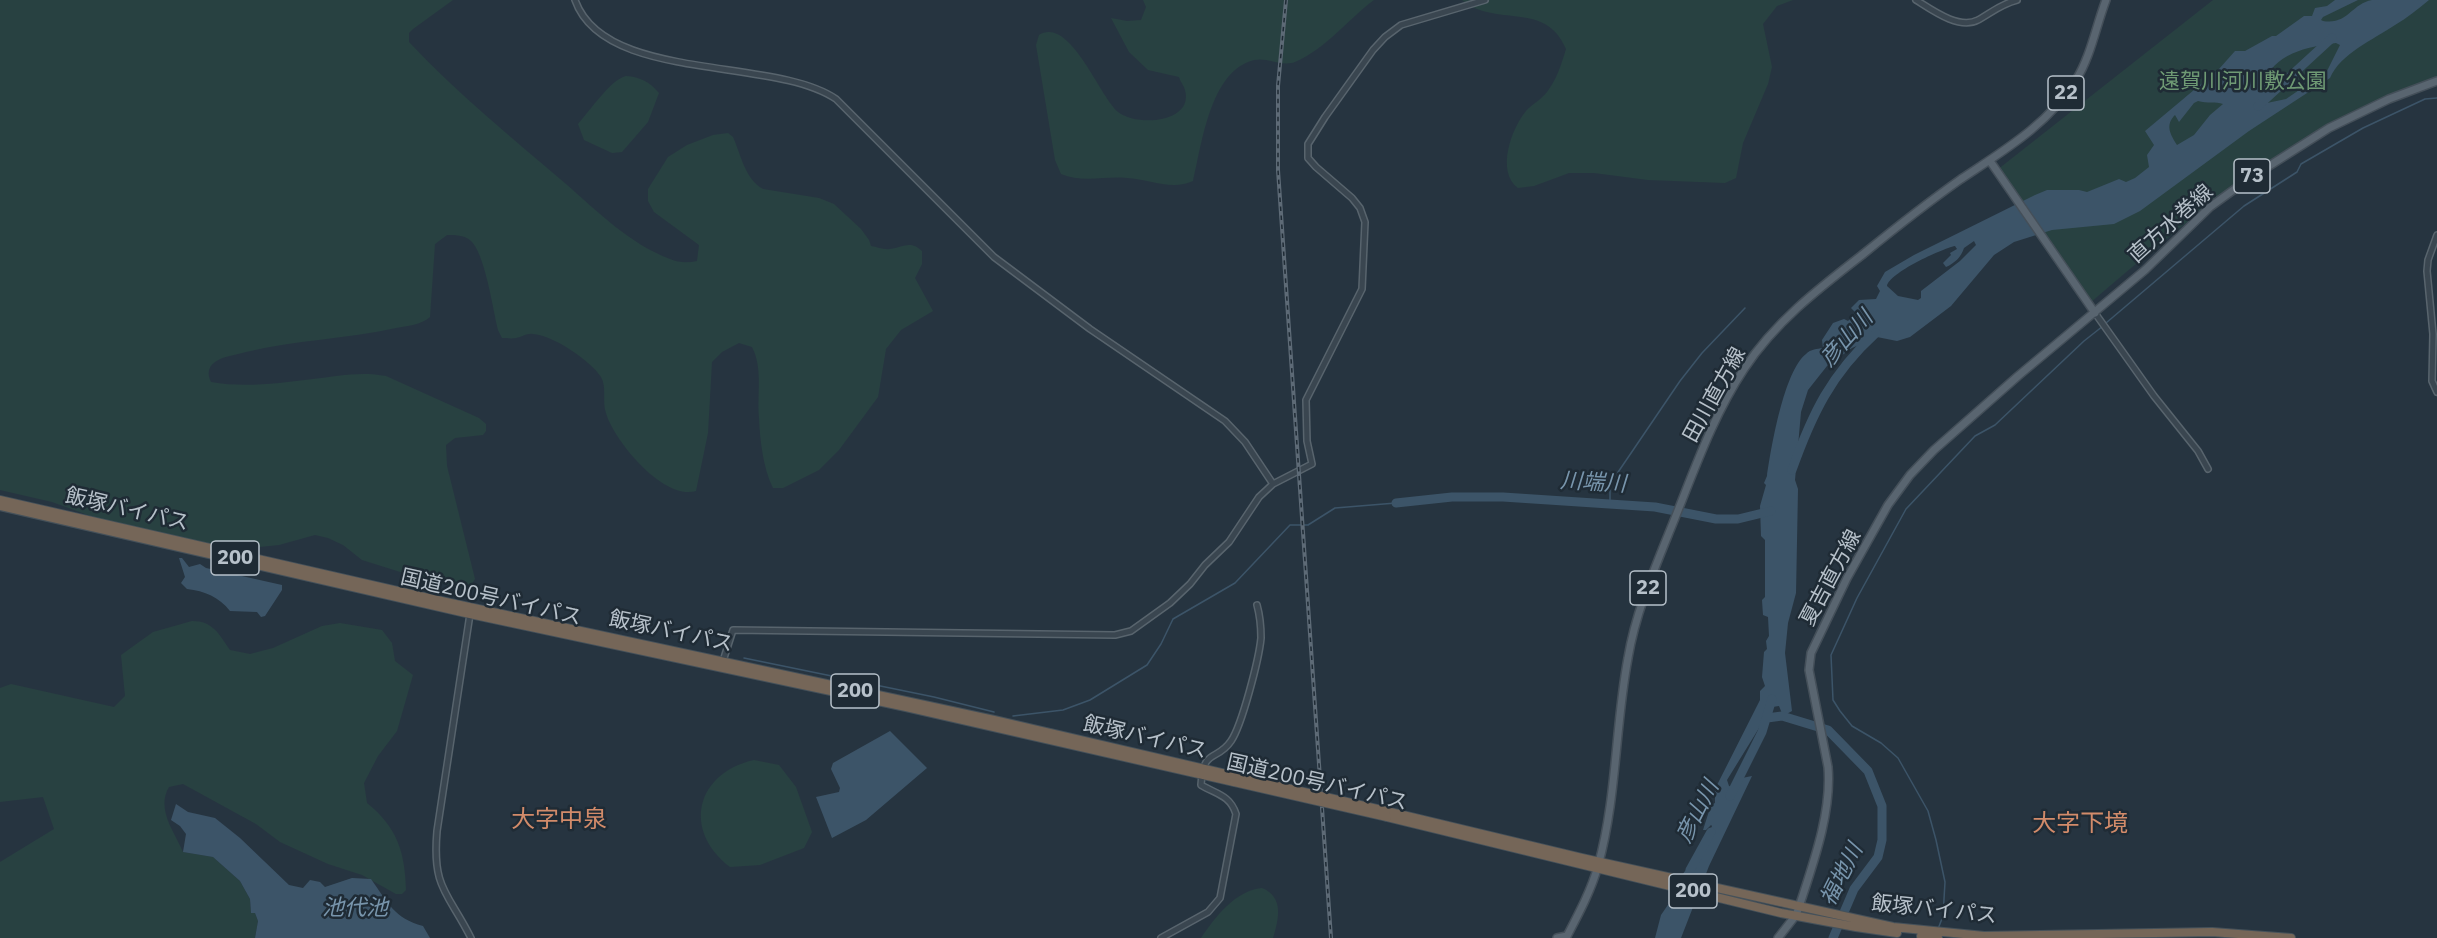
<!DOCTYPE html>
<meta charset="utf-8">
<style>
body{margin:0}
canvas{display:block;background:#263440}
</style>
<canvas width="2437" height="938"></canvas>
<script>
const g = document.querySelector('canvas').getContext('2d');
g.lineJoin = 'round';
function paint(path, color) { g.fillStyle = color; g.fill(path, 'evenodd'); }
function stroke(path, color, width, dash) { g.strokeStyle = color; g.lineWidth = width; g.lineCap = dash ? 'butt' : 'round'; g.setLineDash(dash || []); g.stroke(path); }
function write(font, color, halo, rows, align = 'center') {
  g.font = font + ' "IBM Plex Sans","Noto Sans JP",sans-serif'; g.lineWidth = 5; g.setLineDash([]); g.textBaseline = 'middle'; g.strokeStyle = halo; g.fillStyle = color; for (const [text, x, y, turn = 0] of rows) {
    g.save(); g.translate(x, y); g.rotate((+turn || 0) * Math.PI / 180); g.textAlign = isNaN(turn) ? turn : align; if (halo) g.strokeText(text, 0, 0); g.fillText(text, 0, 0); g.restore();
  }
}
paint(new Path2D(`
 M 0,0 L 453,0 L 413,29 L 409,33 L 409,42 C 458,94 512,138 566,184 C 598,212 630,244 670,259 C 679,263 688,263 697,261 L 699,245 L 654,212 L 648,201 L 648,189 L 668,157 L 687,145 L 713,135 L 728,133 L 733,137 C 741,155 745,179 763,189 L 819,198 L 834,204 L 861,229 L 869,240 L 871,246 C 877,247 884,250 890,249 C 904,247 910,240 922,251 L 922,264 L 915,278 L 933,311 L 901,330 L 886,349 L 878,397 L 839,450 L 819,470 L 783,488 L 773,488 C 763,468 760,440 759,418 C 757,394 763,368 752,347 L 739,343 L 722,352 L 712,362 L 708,433 L 696,491 C 664,501 614,441 606,413 C 602,402 607,387 601,377 C 591,361 553,335 533,334 C 527,333 522,337 516,338 C 512,339 506,338 502,338 L 498,330 C 493,310 485,252 470,240 C 463,235 456,235 447,235 L 435,244 L 430,317 C 421,325 407,326 396,328 C 346,339 295,340 246,352 C 236,355 223,356 215,362 C 208,367 207,374 211,382 C 244,388 280,383 313,379 C 338,376 361,371 386,376 L 479,418 L 486,424 L 486,431 L 483,435 L 455,438 L 446,445 L 447,466 L 475,579 L 470,587 L 461,588 L 413,576 L 362,560 L 343,545 L 328,538 L 315,535 L 279,545 L 240,549 L 173,539 L 110,523 L 52,502 L 0,490 Z
 M 1143,0 L 1374,0 C 1347,20 1327,48 1295,62 C 1281,67 1268,57 1254,60 C 1210,71 1202,144 1193,181 C 1172,191 1149,179 1127,178 C 1104,176 1082,183 1061,174 L 1055,160 L 1036,45 L 1039,35 C 1070,16 1099,96 1118,112 C 1137,127 1194,123 1185,90 C 1184,86 1180,81 1179,77 L 1148,70 L 1129,52 L 1111,18 L 1127,21 L 1141,20 L 1146,7 Z
 M 1462,0 L 1793,0 L 1777,6 L 1763,24 L 1772,67 L 1768,84 L 1743,143 L 1736,178 L 1725,183 L 1648,180 L 1594,173 L 1569,173 L 1534,186 L 1518,188 C 1496,172 1511,129 1526,111 C 1532,104 1541,100 1547,92 C 1557,79 1561,65 1566,49 C 1546,0 1495,28 1462,0 Z
 M 2213,0 L 2437,0 L 2437,77 C 2303,124 2195,213 2089,304 L 1997,170 Z
 M 626,76 C 640,77 650,82 659,93 L 648,122 L 622,152 L 612,153 L 584,140 L 578,124 C 589,112 611,79 626,76 Z
 M 192,621 C 213,621 219,634 230,650 L 250,654 L 273,648 L 322,626 L 340,623 L 382,630 L 392,643 L 395,661 L 413,675 L 397,731 L 378,756 L 364,783 L 367,803 C 397,827 405,852 406,890 L 402,894 L 396,894 L 362,875 L 328,864 L 280,842 L 256,824 L 183,784 L 169,787 C 156,809 174,831 183,852 L 213,857 L 240,881 L 250,899 L 251,913 L 255,913 L 258,921 L 255,938 L 0,938 L 0,862 L 54,829 L 43,797 L 0,802 L 0,688 L 11,684 L 114,707 L 125,696 L 121,655 L 153,632 Z
 M 754,760 L 779,765 L 796,787 L 812,832 L 804,848 L 760,865 L 730,867 C 682,830 696,773 754,760 Z
 M 1262,888 C 1284,897 1279,919 1273,938 L 1201,938 C 1216,916 1235,891 1262,888 Z`), '#284141');
paint(new Path2D(`
 M 2335,0 L 2358,0 L 2323,17 L 2321,20 L 2323,21 C 2348,25 2351,4 2372,0 C 2390,0 2411,0 2429,0 C 2418,9 2407,18 2395,25 C 2373,40 2341,53 2330,78 L 2249,131 L 2140,211 L 2114,224 L 2052,230 L 2014,242 L 1994,255 L 1951,306 L 1910,337 L 1897,341 L 1877,337 L 1852,348 L 1827,366 L 1808,390 L 1801,412 L 1795,480 L 1798,489 L 1796,593 L 1788,623 L 1785,653 L 1792,711 L 1783,716 L 1779,706 L 1772,707 L 1727,780 L 1729,786 L 1733,787 L 1742,778 L 1752,776 L 1709,866 L 1681,938 L 1655,938 L 1661,915 L 1674,896 L 1682,875 L 1692,862 L 1698,860 L 1712,826 L 1711,825 L 1706,830 L 1703,830 L 1711,805 L 1715,803 L 1715,789 L 1760,700 L 1760,691 L 1765,686 L 1762,677 L 1764,652 L 1767,649 L 1766,641 L 1769,636 L 1768,617 L 1763,615 L 1762,600 L 1765,597 L 1765,540 L 1761,536 L 1760,506 L 1766,485 L 1764,483 L 1767,476 C 1771,448 1784,371 1806,354 C 1811,349 1817,349 1823,348 L 1822,340 L 1833,323 L 1844,319 L 1848,321 L 1856,313 L 1851,308 L 1859,300 L 1876,299 L 1880,291 L 1877,286 L 1885,272 L 1914,255 L 2035,195 L 2047,190 L 2079,190 L 2087,192 L 2119,179 L 2126,182 L 2135,178 L 2149,167 L 2147,155 L 2154,145 L 2145,131 L 2219,69 L 2235,51 L 2245,51 L 2272,36 L 2276,36 L 2304,16 L 2312,16 L 2315,8 L 2327,6 ZM 2336,43 L 2340,45 L 2327,71 L 2286,99 L 2267,103 L 2272,90 L 2266,90 L 2270,84 L 2264,85 C 2272,53 2308,47 2336,43 ZM 2198,101 C 2207,104 2216,101 2223,104 L 2210,115 L 2194,135 L 2177,145 C 2170,134 2165,125 2175,115 L 2179,122 L 2194,103 ZM 1974,241 L 1976,245 L 1960,261 L 1921,291 L 1921,298 L 1918,300 L 1898,296 L 1887,286 C 1889,273 1941,249 1955,246 L 1957,249 L 1950,253 L 1951,255 L 1943,263 L 1946,267 C 1955,263 1961,257 1964,248 Z
 M 179,558 L 182,558 L 189,567 L 200,564 L 206,568 L 282,585 L 282,590 L 265,616 L 261,617 L 257,612 L 230,611 C 219,597 205,591 187,589 L 181,583 L 185,577 Z
 M 890,731 L 927,768 L 866,820 L 832,838 L 816,797 L 839,792 L 840,788 L 831,769 L 833,763 Z
 M 176,804 L 188,812 L 215,818 L 240,838 L 289,885 L 303,888 L 310,880 L 320,882 L 325,887 L 352,878 L 371,879 C 388,903 394,918 423,926 L 430,938 L 255,938 L 258,921 L 255,913 L 251,913 L 250,899 L 240,881 L 213,857 L 183,852 L 186,834 L 180,826 L 171,820 Z`), '#3c5468');
stroke(new Path2D(`
 M 2106,323 L 2244,206 L 2297,172 L 2301,164 L 2363,128 L 2425,99 L 2437,98
 M 1610,504 L 1610,484 L 1680,381 L 1702,353 L 1745,308
 M 744,658 L 934,697 L 994,712
 M 1013,716 L 1063,710 L 1090,700 L 1147,665 L 1161,644 L 1173,619 L 1235,583 L 1290,525 L 1308,525 L 1335,508 L 1396,503
 M 1938,929 L 1943,916 L 1945,882 L 1936,840 L 1928,811 L 1898,758 L 1881,743 L 1852,726 L 1840,711 L 1833,700 L 1831,655 L 1857,598 L 1906,509 L 1975,436 L 1995,425 L 2084,341 L 2103,326`), '#3c5468', 1.5);
stroke(new Path2D(`
 M 2258,106 L 2332,38
 M 1792,470 C 1812,414 1831,374 1876,333
 M 1396,503 L 1452,497 L 1503,497 L 1655,507 L 1716,519 L 1738,519 L 1771,511
 M 1767,718 L 1782,716 L 1828,730 L 1868,771 L 1882,806 L 1882,840 L 1878,857 L 1854,889 L 1833,938
 M 1730,796 L 1762,732 L 1772,699
 M 1690,870 L 1711,832`), '#3c5468', 9);
const minor = new Path2D(`
 M 575,0 C 604,83 773,56 836,99 L 994,257 L 1090,329 L 1225,421 L 1245,442 L 1273,484
 M 1916,0 C 1932,10 1959,30 1978,20 C 1992,12 2001,4 2017,0
 M 2437,235 L 2428,260 L 2427,271 L 2433,334 L 2432,381 L 2437,392
 M 2095,313 L 2154,396 L 2198,451 L 2208,469
 M 470,614 L 437,831 C 432,889 448,892 471,938
 M 722,664 L 733,630 L 1115,635 L 1131,631 L 1170,603 L 1190,584 L 1205,565 L 1229,542 L 1259,497 L 1273,484 L 1312,464 L 1307,441 L 1306,400 L 1362,289 L 1365,222 L 1360,208 L 1352,198 L 1316,167 L 1308,158 L 1308,144 L 1325,117 L 1373,50 L 1385,37 L 1401,25 L 1485,0
 M 1161,938 L 1208,912 L 1220,898 L 1236,814 C 1230,795 1216,794 1201,785 C 1203,747 1217,762 1231,741 C 1242,725 1259,659 1261,638 C 1261,627 1260,616 1257,605`);
const major = new Path2D(`
 M 1990,161 L 2095,313
 M 1557,938 L 1567,936
 M 1566,938 C 1578,915 1591,891 1598,866 C 1617,798 1615,726 1628,658 C 1636,610 1657,563 1675,518 C 1695,468 1714,414 1744,369 C 1775,322 1818,289 1862,255 C 1894,229 1927,203 1961,179 C 2003,151 2049,124 2076,80 C 2091,56 2096,26 2106,0
 M 1778,938 L 1796,915 L 1799,907 C 1813,864 1832,812 1828,767 L 1809,670 L 1811,653 L 1847,578 L 1888,505 L 1910,475 L 1934,450 L 2018,376 L 2145,270 L 2210,207 L 2250,178 L 2329,128 L 2389,99 L 2437,81`);
const highway = new Path2D(`
 M 0,500 L 446,602 L 994,720 L 1239,777
 M 0,506 L 470,614 L 906,707 L 1234,782
 M 1386,811 L 1582,858 L 1893,927 L 1984,936 L 2212,932 L 2291,938
 M 1387,817 L 1781,913 L 1856,927 L 1897,933
 M 1921,936 L 1938,938`);
stroke(minor, '#58646d', 8);
stroke(major, '#444f59', 10);
stroke(highway, '#45515a', 10);
stroke(minor, '#3a4650', 5);
stroke(major, '#596570', 7);
stroke(highway, '#756658', 8);
const rail = new Path2D(`
 M 1286,0 L 1278,86 L 1278,170 L 1331,938`);
stroke(rail, '#5d6a76', 4);
stroke(rail, '#1f2b35', 1.5, [4.5]);
const highwayBridge = new Path2D(`
 M 1239,777 L 1386,811
 M 1234,782 L 1387,817`);
stroke(highwayBridge, '#45515a', 10, []);
stroke(highwayBridge, '#756658', 8);
for (const [x, y, w] of [
 [2066,93,36],
 [2252,176,36],
 [235,558,48],
 [1648,588,36],
 [855,691,48],
 [1693,891,48]
]) { const box = new Path2D(); box.roundRect(x - w / 2, y - 17, w, 34, 4.5); g.fillStyle = '#1f2b35'; g.fill(box); stroke(box, '#b7c1ca', 1.5); }
write('bold 20px', '#b7c1ca', null, [
 ["22",2066,93],
 ["73",2252,176],
 ["200",235,558],
 ["22",1648,588],
 ["200",855,691],
 ["200",1693,891]
]);
write('21px', '#6f9a74', '#1f2b35', [
 ["遠賀川河川敷公園",2243,82]
]);
write('21px', '#b7c1ca', '#1f2b35', [
 ["直方水巻線",2171,224,-42],
 ["田川直方線",1715,395,-61],
 ["飯塚バイパス",127,510,13],
 ["夏吉直方線",1831,578,-62],
 ["国道200号バイパス",491,598,13],
 ["飯塚バイパス",671,632,12],
 ["飯塚バイパス",1145,738,13],
 ["国道200号バイパス",1317,783,13],
 ["飯塚バイパス",1934,910,6]
]);
write('italic 22px', '#7895ac', '#1f2b35', [
 ["彦山川",1847,339,-48],
 ["川端川",1593,483,3],
 ["彦山川",1698,812,-63],
 ["福地川",1842,875,-63],
 ["池代池",355,909]
]);
write('24px', '#d28b6a', '#1f2b35', [
 ["大字中泉",559,820],
 ["大字下境",2080,824]
]);
</script>
